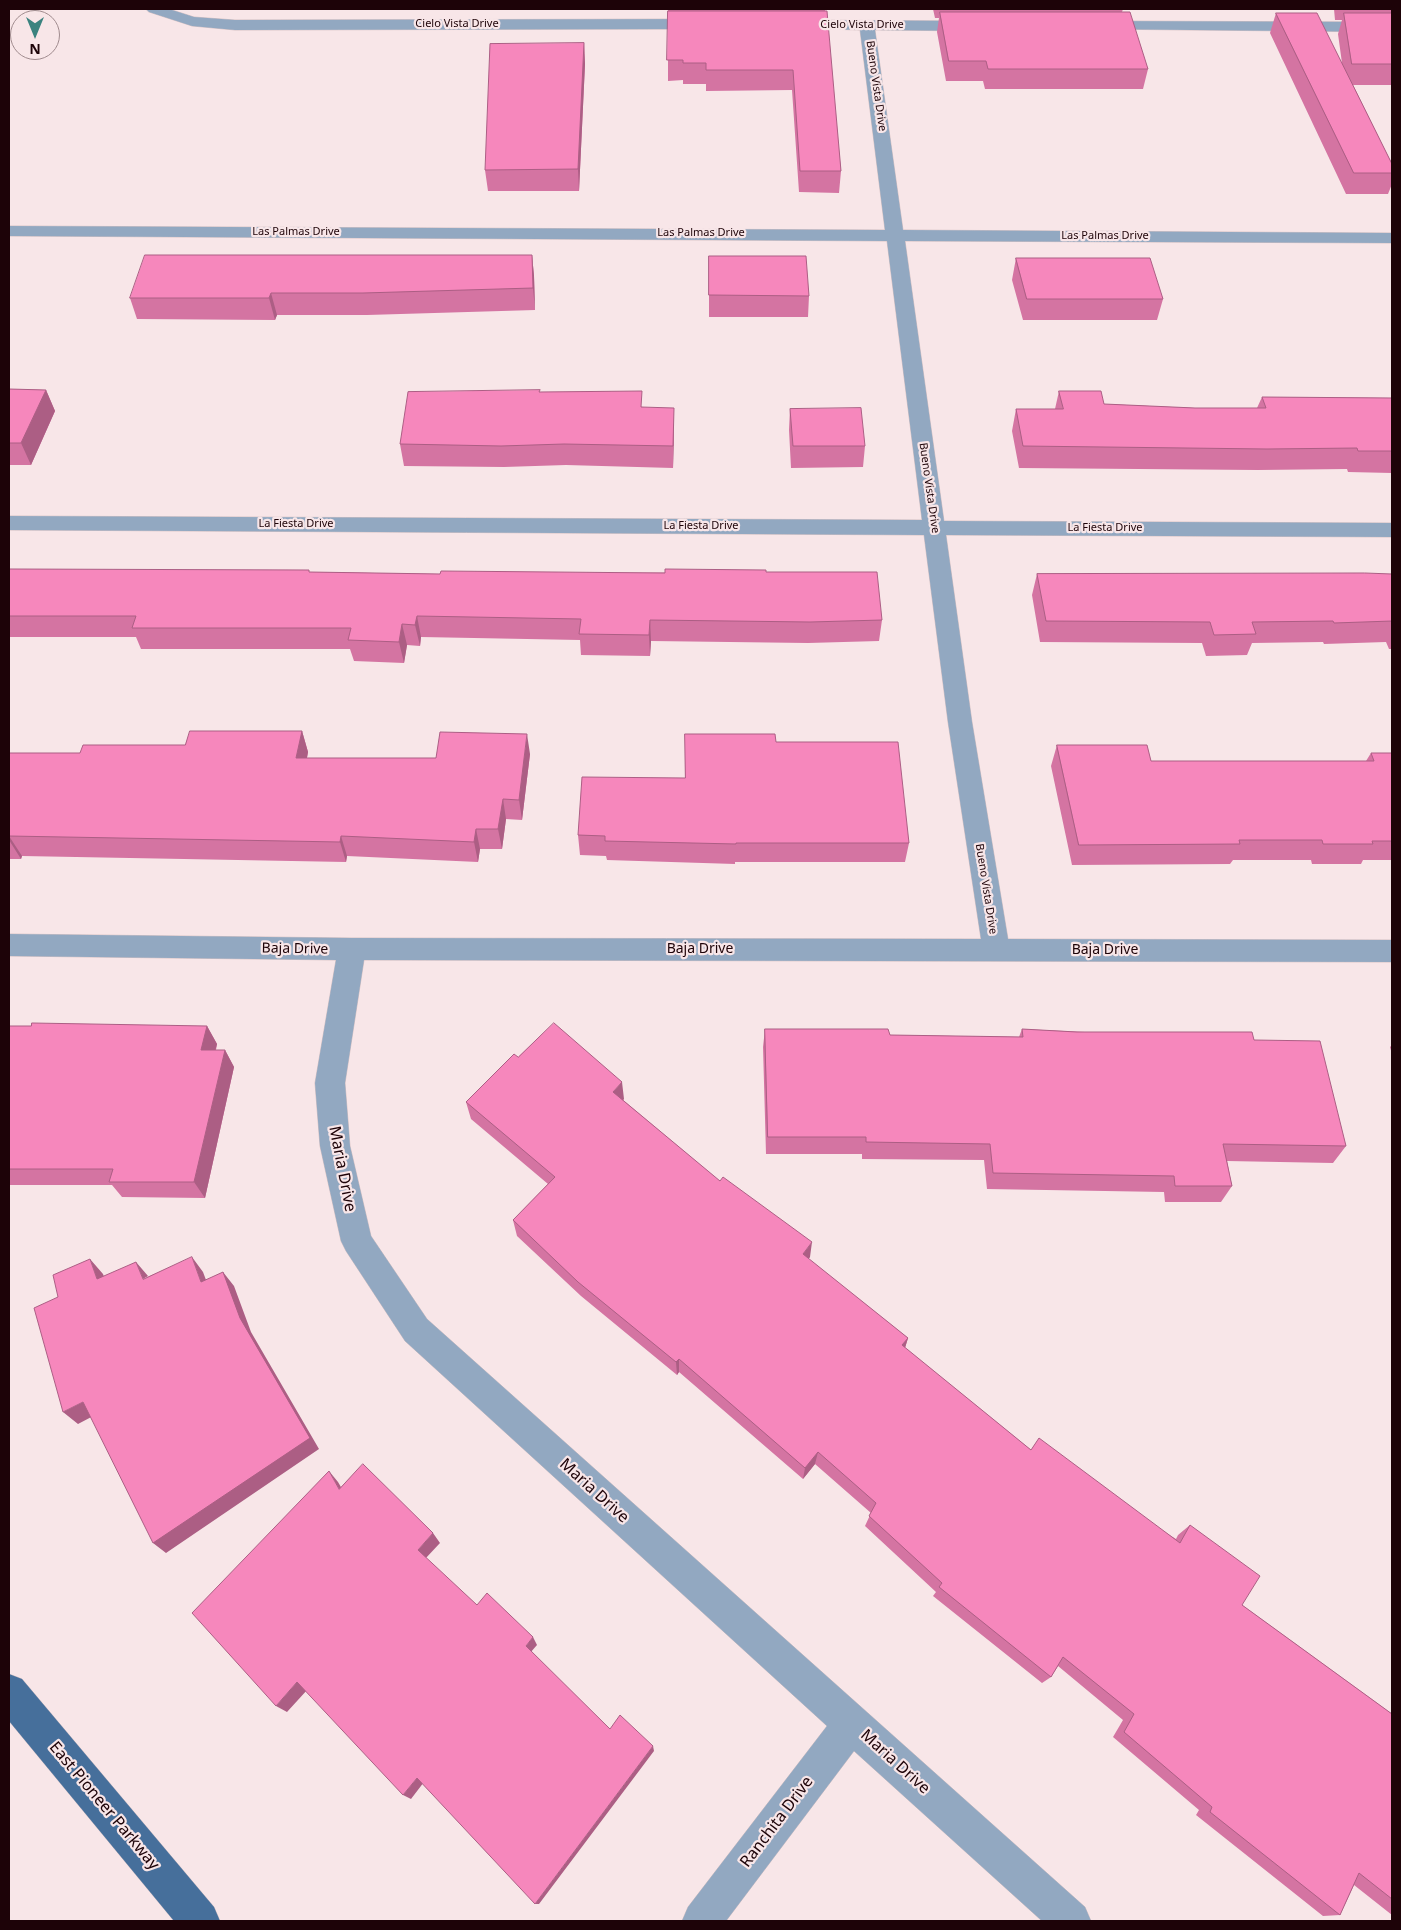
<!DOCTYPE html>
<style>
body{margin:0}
#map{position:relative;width:1401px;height:1930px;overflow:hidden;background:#f8e6e8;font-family:"Noto Sans",sans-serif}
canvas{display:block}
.frame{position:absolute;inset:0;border:10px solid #1d0308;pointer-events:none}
.north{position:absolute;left:10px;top:10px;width:50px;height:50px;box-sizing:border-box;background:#f8e6e8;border:1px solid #a08b8e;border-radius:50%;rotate:180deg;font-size:14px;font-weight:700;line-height:20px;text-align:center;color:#1d0308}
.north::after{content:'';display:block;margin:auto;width:18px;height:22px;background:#3b837f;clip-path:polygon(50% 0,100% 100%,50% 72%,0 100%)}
</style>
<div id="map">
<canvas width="1401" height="1930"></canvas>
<div class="frame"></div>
<div class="north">N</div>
</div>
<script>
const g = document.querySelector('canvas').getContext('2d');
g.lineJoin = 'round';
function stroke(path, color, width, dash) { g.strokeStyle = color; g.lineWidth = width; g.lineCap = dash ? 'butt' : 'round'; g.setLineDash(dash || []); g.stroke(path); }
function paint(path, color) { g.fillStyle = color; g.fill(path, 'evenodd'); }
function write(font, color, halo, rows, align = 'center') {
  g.font = font + ' "Noto Sans",sans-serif'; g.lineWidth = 4.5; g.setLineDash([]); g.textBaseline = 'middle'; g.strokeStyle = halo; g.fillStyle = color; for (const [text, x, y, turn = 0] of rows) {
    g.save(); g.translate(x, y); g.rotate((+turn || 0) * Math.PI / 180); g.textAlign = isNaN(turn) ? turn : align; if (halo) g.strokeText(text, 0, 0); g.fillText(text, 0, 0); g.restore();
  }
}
const minor = new Path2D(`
 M 146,9 L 169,9 L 194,17 L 235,20 L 706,19 L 711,21 L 714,24 L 711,27 L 706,29 L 235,30 L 192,26 L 149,12 Z
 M 791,20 L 976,21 L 981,23 L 984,26 L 981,29 L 976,31 L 875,30 L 903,230 L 1392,233 L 1392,243 L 905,241 L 944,521 L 1392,523 L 1392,537 L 946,535 L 972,722 L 1008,939 L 1392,940 L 1392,962 L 364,960 L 345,1083 L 350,1146 L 371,1236 L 427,1319 L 1085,1907 L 1091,1921 L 1042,1921 L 854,1751 L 726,1921 L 682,1921 L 688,1907 L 827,1726 L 405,1341 L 346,1251 L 341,1241 L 320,1146 L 315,1083 L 336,960 L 9,956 L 9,934 L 352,938 L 981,939 L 948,722 L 924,535 L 9,530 L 9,516 L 922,520 L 887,241 L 9,236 L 9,226 L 885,230 L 860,30 L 786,28 L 783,25 L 786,22 Z
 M 1096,21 L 1392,22 L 1392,32 L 1091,29 L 1088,26 L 1091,23 Z`);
const major = new Path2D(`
 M 9,1674 L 22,1679 L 214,1907 L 220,1921 L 174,1921 L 9,1721 Z`);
stroke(minor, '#d5c2c4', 1);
stroke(major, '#d5c2c4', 1);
paint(minor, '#92a8c1');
paint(major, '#466f9b');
paint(new Path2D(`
 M 668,9 L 825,9 L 841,171 L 839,193 L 799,192 L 792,90 L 706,91 L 706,84 L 683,84 L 683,80 L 668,81 Z
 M 933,9 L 1123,9 L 1122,12 L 1148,69 L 1143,89 L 985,89 L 983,81 L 946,81 L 937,32 L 939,18 L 935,18 Z
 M 1334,9 L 1392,9 L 1392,85 L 1353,85 L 1392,164 L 1392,184 L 1388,194 L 1346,194 L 1270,33 L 1276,13 L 1342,63 L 1338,34 L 1342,20 L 1335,20 Z
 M 584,43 L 585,64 L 579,191 L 488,191 L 485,170 Z
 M 532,255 L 534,276 L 535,310 L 367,315 L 277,315 L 275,320 L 137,319 L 130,298 Z
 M 709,256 L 809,296 L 808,317 L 709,317 Z
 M 1016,258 L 1163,299 L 1157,320 L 1023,320 L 1012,280 Z
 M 9,389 L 46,390 L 55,411 L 31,465 L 9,465 Z
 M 1059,391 L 1104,404 L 1195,408 L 1257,408 L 1262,397 L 1392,398 L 1392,473 L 1348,472 L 1347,469 L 1258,470 L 1019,468 L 1012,431 L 1016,409 L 1055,409 Z
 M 540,392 L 643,407 L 674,430 L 673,468 L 566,465 L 504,467 L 404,466 L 400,444 Z
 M 790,409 L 865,446 L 863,467 L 791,468 L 789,430 Z
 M 9,569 L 310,572 L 440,574 L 766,572 L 882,620 L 879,641 L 808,643 L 651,641 L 650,656 L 581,655 L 580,640 L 421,637 L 420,646 L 407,645 L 404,663 L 354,661 L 350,649 L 141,649 L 136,637 L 9,637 Z
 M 1037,574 L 1392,574 L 1392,649 L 1389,649 L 1386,642 L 1324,644 L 1323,642 L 1252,643 L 1247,655 L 1206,656 L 1202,643 L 1040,642 L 1032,595 Z
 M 302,731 L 308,752 L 307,758 L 436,758 L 530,754 L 522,820 L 506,819 L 502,849 L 480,849 L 478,862 L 347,856 L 346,862 L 22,856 L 21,859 L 9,859 L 9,753 L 80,753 L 185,745 Z
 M 776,742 L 909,843 L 905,862 L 735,862 L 735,864 L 607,860 L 606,856 L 580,855 L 578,835 L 685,778 Z
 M 1057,745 L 1151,761 L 1366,761 L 1371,753 L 1392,753 L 1392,860 L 1363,860 L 1361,864 L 1312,864 L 1311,860 L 1233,860 L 1230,864 L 1072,865 L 1051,766 Z
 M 9,1026 L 207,1026 L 217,1044 L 216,1050 L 225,1050 L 234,1067 L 205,1198 L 122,1197 L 112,1185 L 9,1185 Z
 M 765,1029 L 890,1035 L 1019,1037 L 1022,1029 L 1254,1040 L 1346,1146 L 1333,1163 L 1227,1161 L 1232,1186 L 1221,1202 L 1165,1202 L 1164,1192 L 987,1189 L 984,1160 L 862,1159 L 862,1154 L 766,1154 L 763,1047 Z
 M 1392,1045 L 1392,1054 L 1390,1047 Z
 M 518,1057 L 624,1099 L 623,1100 L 810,1257 L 808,1259 L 908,1338 L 905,1348 L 1031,1450 L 1176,1539 L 1178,1535 L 1190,1525 L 1242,1605 L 1392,1714 L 1392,1915 L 1354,1885 L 1340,1915 L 1323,1916 L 1196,1815 L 1199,1810 L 1113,1737 L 1123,1720 L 1058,1666 L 1051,1677 L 1042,1683 L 933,1596 L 936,1592 L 865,1526 L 871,1513 L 815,1464 L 803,1479 L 679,1372 L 677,1375 L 581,1296 L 517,1236 L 513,1220 L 548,1184 L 471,1119 L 466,1102 Z`), '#d474a2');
paint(new Path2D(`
 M 584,43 L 585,64 L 579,191 L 578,169 Z
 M 532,255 L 534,276 L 535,310 L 533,288 Z
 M 271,293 L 277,315 L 275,320 L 269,298 Z
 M 46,390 L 55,411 L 31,465 L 21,443 Z
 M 674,408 L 674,430 L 673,468 L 673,446 Z
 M 417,616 L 421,637 L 420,646 L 415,625 Z
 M 650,620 L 651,641 L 650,656 L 649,635 Z
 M 402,624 L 407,645 L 404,663 L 399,642 Z
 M 302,731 L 308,752 L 303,778 L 296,758 Z
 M 527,734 L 530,754 L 522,820 L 519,800 Z
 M 503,799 L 506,819 L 502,849 L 498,829 Z
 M 476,829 L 480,849 L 478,862 L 474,842 Z
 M 9,836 L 22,856 L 21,859 L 9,840 Z
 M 341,836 L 347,856 L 346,862 L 340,842 Z
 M 207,1026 L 217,1044 L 211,1067 L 201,1050 Z
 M 225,1050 L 234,1067 L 205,1198 L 194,1182 Z
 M 622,1082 L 624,1099 L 614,1109 L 613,1092 Z
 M 812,1242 L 810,1257 L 800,1269 L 803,1254 Z
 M 192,1257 L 203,1272 L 212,1296 L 201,1282 Z
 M 90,1259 L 103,1274 L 110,1293 L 97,1279 Z
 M 136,1262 L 148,1276 L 143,1279 Z
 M 223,1272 L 234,1286 L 251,1332 L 319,1449 L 166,1553 L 153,1543 Z
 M 908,1338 L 904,1351 L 902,1345 Z
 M 679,1359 L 679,1372 L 677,1375 L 676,1362 Z
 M 83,1402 L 97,1414 L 78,1424 L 63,1412 Z
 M 818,1452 L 815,1464 L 803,1479 L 805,1468 Z
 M 329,1471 L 338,1482 L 348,1499 L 339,1489 Z
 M 433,1533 L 440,1543 L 425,1559 L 418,1550 Z
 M 533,1637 L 537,1645 L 530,1653 L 526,1646 Z
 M 297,1682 L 308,1689 L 287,1712 L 276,1706 Z
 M 653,1746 L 654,1751 L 539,1904 L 535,1904 Z
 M 417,1778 L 424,1782 L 411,1799 L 403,1795 Z`), '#ac5e84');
const building = new Path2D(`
 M 668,11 L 827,11 L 841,171 L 800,171 L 793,70 L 706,70 L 706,63 L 683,63 L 683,60 L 667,60 Z
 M 940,12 L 1130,12 L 1148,69 L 988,69 L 986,61 L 949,61 Z
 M 1276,13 L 1317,13 L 1392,164 L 1392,173 L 1354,173 Z
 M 1344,13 L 1392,13 L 1392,64 L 1352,64 Z
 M 584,43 L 578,169 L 485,170 L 490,44 Z
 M 145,255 L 532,255 L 533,288 L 363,293 L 271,293 L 269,298 L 130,298 Z
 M 709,256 L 806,256 L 809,296 L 709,295 Z
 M 1016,258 L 1150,258 L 1163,299 L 1027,299 Z
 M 9,389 L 46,390 L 21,443 L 9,443 Z
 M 540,390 L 539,392 L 642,391 L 641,407 L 674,408 L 673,446 L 564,444 L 501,446 L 400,444 L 408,392 Z
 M 1059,391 L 1101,391 L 1104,404 L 1195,408 L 1266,408 L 1262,397 L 1392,398 L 1392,451 L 1358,451 L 1357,448 L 1267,449 L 1023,446 L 1016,409 L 1063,409 Z
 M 861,408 L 865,446 L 793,446 L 790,409 Z
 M 9,569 L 309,570 L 309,572 L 440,574 L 441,571 L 665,573 L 665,569 L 766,570 L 766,572 L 877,572 L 882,620 L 810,622 L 650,620 L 649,635 L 579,634 L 581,619 L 417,616 L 415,625 L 402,624 L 399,642 L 348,640 L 351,628 L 132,628 L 136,616 L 9,616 Z
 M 1365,573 L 1392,574 L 1392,621 L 1334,623 L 1333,621 L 1252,622 L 1256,634 L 1214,635 L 1210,622 L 1046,621 L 1037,574 Z
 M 190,731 L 302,731 L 296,758 L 436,758 L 440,732 L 527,734 L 519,800 L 503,799 L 498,829 L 476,829 L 474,842 L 341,836 L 340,842 L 9,836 L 9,838 L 9,753 L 80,753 L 83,745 L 185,745 Z
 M 685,734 L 775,734 L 776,742 L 898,742 L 909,843 L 736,843 L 736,844 L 605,841 L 605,836 L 578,835 L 582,777 L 685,778 Z
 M 1057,745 L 1147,745 L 1151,761 L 1374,761 L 1371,753 L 1392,753 L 1392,841 L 1372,841 L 1373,844 L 1323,844 L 1322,840 L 1239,840 L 1240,844 L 1079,845 Z
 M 32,1023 L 207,1026 L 201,1050 L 225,1050 L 194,1182 L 109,1182 L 113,1169 L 9,1169 L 9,1026 L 31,1026 Z
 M 554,1023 L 622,1082 L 613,1092 L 720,1181 L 723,1177 L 812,1242 L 803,1254 L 908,1338 L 902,1345 L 1031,1450 L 1039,1438 L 1180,1543 L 1190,1525 L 1260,1576 L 1242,1605 L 1392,1714 L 1392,1899 L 1359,1873 L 1340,1915 L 1210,1812 L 1212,1807 L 1124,1732 L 1134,1714 L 1063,1657 L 1051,1677 L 939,1587 L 942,1583 L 869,1516 L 876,1503 L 818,1452 L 805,1468 L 679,1359 L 676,1362 L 578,1282 L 513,1220 L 555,1177 L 466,1102 L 514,1054 L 518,1057 Z
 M 765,1029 L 888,1029 L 890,1035 L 1023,1037 L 1022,1029 L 1077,1032 L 1252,1032 L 1254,1040 L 1320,1041 L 1346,1146 L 1223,1144 L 1232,1186 L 1175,1186 L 1174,1176 L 993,1173 L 990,1144 L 866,1142 L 866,1137 L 768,1137 Z
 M 192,1257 L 201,1282 L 223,1272 L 240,1318 L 310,1438 L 153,1543 L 83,1402 L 63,1412 L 34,1308 L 58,1297 L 53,1275 L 90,1259 L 97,1279 L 136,1262 L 143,1279 Z
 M 363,1464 L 433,1533 L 418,1550 L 477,1605 L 487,1593 L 533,1637 L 526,1646 L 610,1729 L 620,1715 L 653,1746 L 535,1904 L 417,1778 L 403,1795 L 297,1682 L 276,1706 L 192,1613 L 329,1471 L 339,1489 Z`);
paint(building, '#f687bc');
stroke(building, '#ac5e84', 1);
write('11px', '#1d0308', '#f8e6e8', [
 ["Cielo Vista Drive",457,24],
 ["Cielo Vista Drive",862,25],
 ["Bueno Vista Drive",876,86,82],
 ["Las Palmas Drive",296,232],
 ["Las Palmas Drive",701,233],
 ["Las Palmas Drive",1105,236],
 ["Bueno Vista Drive",929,488,82],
 ["La Fiesta Drive",296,524],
 ["La Fiesta Drive",701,526],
 ["La Fiesta Drive",1105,528],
 ["Bueno Vista Drive",986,889,81]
]);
write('14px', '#1d0308', '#f8e6e8', [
 ["Baja Drive",295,949,1],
 ["Baja Drive",700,949],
 ["Baja Drive",1105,950]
]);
write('16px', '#1d0308', '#f8e6e8', [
 ["Maria Drive",342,1169,79],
 ["Maria Drive",594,1491,42],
 ["Maria Drive",895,1762,42],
 ["East Pioneer Parkway",104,1806,50],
 ["Ranchita Drive",777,1822,-53]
]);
</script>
